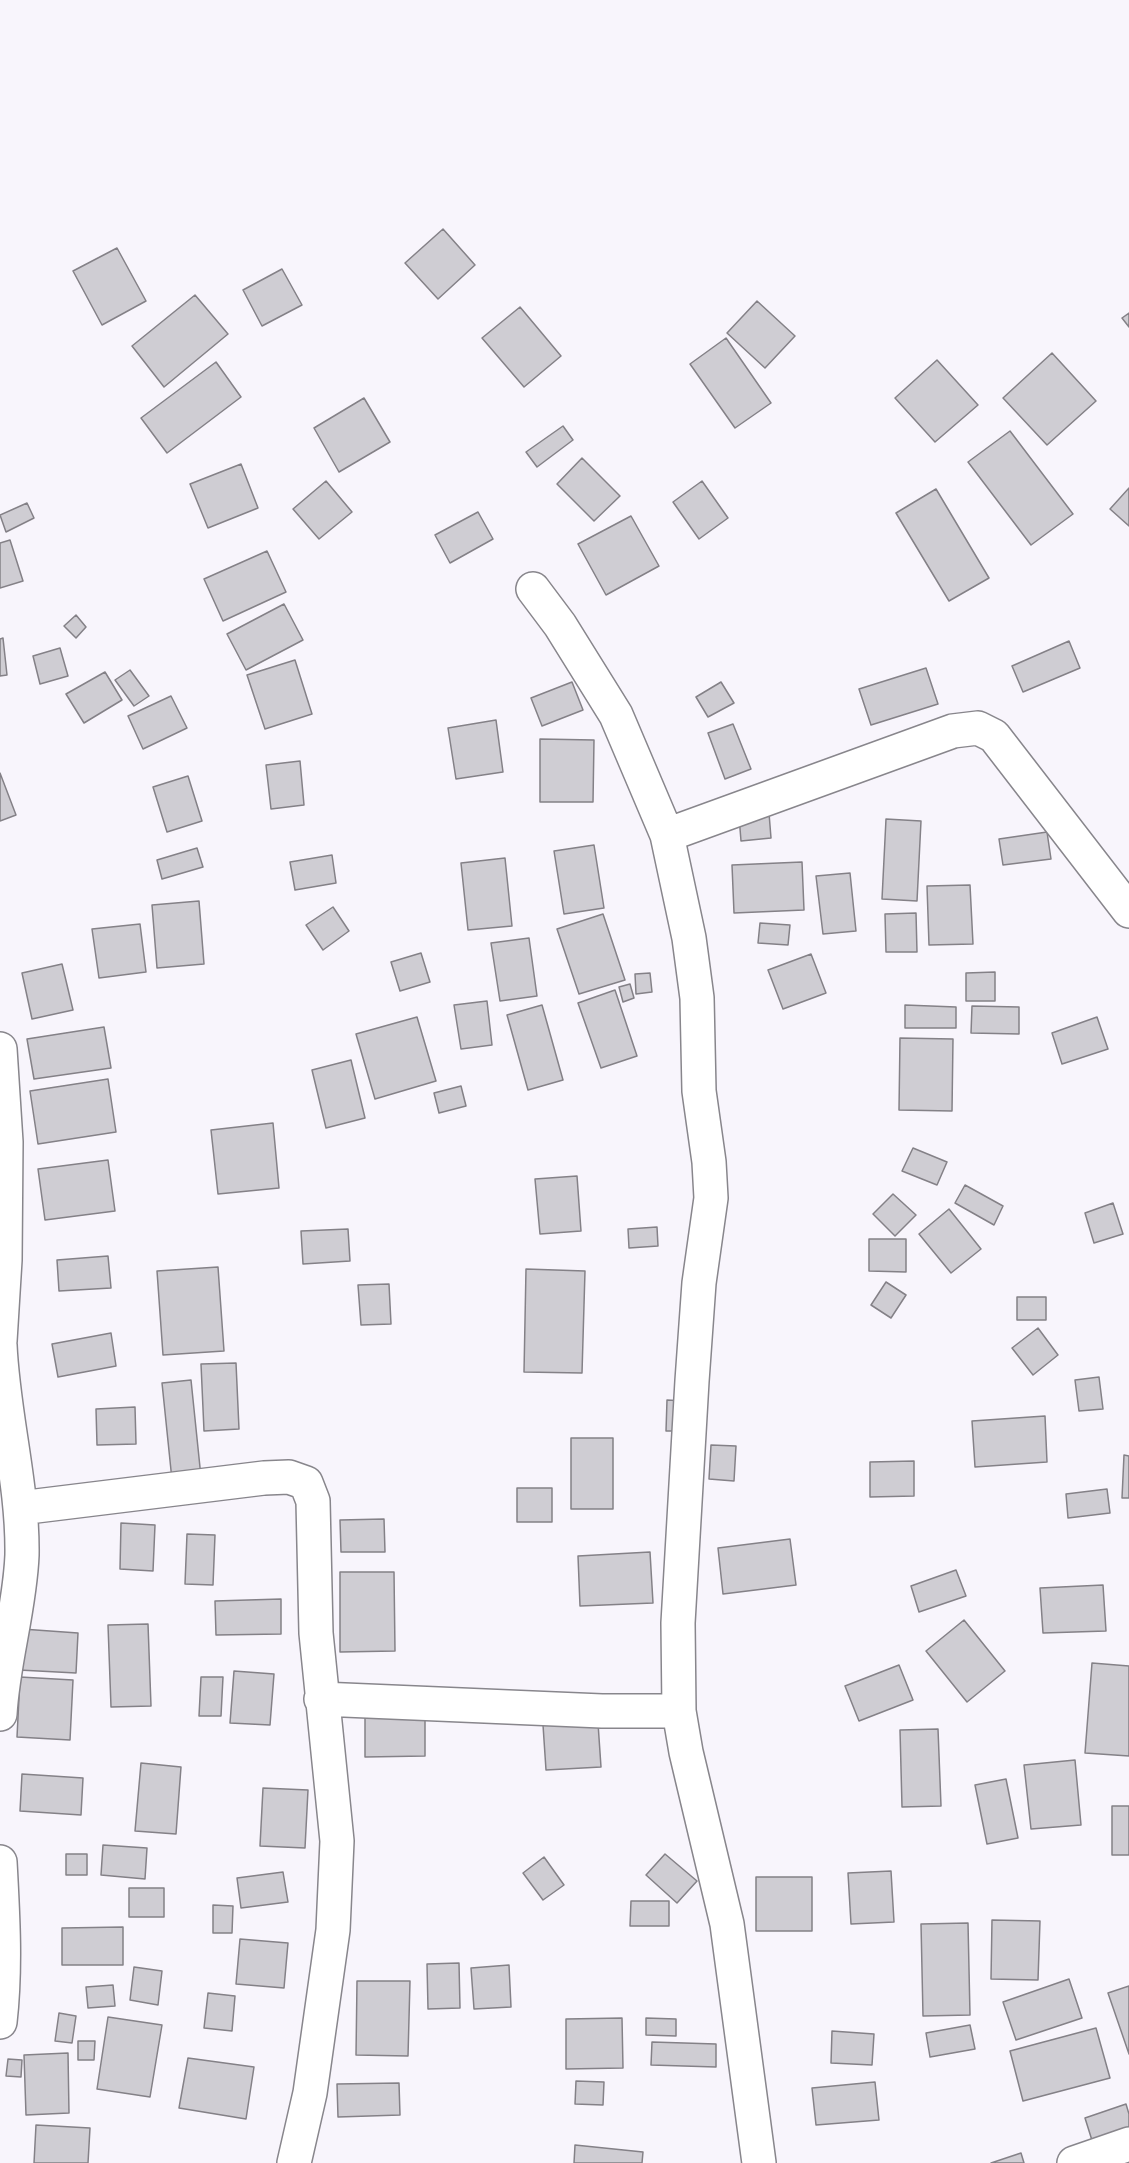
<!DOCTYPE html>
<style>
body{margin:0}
canvas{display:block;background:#f8f5fc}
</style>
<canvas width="1129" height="2163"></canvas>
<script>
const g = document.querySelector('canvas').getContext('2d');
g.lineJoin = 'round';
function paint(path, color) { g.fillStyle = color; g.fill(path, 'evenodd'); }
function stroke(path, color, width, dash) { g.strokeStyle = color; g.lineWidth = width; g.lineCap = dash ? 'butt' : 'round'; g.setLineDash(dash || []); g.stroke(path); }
const building = new Path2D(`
 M 443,229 L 475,265 L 438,299 L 405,263 Z
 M 117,248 L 146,301 L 102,325 L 73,271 Z
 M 282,269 L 302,305 L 262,326 L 243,290 Z
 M 195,295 L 228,334 L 164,387 L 132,346 Z
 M 757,301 L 795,336 L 765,368 L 727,333 Z
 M 520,307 L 561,356 L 524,387 L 482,338 Z
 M 1129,313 L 1129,327 L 1122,318 Z
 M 726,338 L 771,403 L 735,428 L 690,364 Z
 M 1052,353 L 1096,401 L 1047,445 L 1003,398 Z
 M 937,360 L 978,405 L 935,442 L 895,398 Z
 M 216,362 L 241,397 L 167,453 L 141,418 Z
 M 364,398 L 390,442 L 339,472 L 314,428 Z
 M 563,426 L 573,440 L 537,467 L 526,452 Z
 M 1010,431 L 1073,514 L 1031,545 L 968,462 Z
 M 582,458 L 620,496 L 594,521 L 557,484 Z
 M 241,464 L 258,508 L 208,528 L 190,484 Z
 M 326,481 L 352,512 L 319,539 L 293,509 Z
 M 702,481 L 728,518 L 699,539 L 673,502 Z
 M 1129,488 L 1129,526 L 1110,509 Z
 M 936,489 L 989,578 L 949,601 L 896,513 Z
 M 27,503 L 34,518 L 6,532 L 0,515 Z
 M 478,512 L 493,539 L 450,563 L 435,535 Z
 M 631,516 L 659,566 L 606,595 L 578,544 Z
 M 10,540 L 23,581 L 0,588 L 0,543 Z
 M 267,551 L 286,592 L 223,621 L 204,579 Z
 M 284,604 L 303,640 L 246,670 L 227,634 Z
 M 76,615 L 86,627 L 76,638 L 64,626 Z
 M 3,638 L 7,675 L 0,676 L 0,639 Z
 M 1069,641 L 1080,668 L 1023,692 L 1012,666 Z
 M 60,648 L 68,676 L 40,684 L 33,656 Z
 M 295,660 L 312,714 L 265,729 L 247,675 Z
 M 926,668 L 938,704 L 871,725 L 859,689 Z
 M 130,670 L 149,696 L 134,706 L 115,680 Z
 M 105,672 L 122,700 L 84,723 L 66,694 Z
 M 572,682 L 583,710 L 542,726 L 531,698 Z
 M 721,682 L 734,703 L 708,717 L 696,697 Z
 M 171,696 L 187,728 L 143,749 L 128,716 Z
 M 496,720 L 503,772 L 456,779 L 448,728 Z
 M 733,724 L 751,769 L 725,779 L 708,733 Z
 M 540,739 L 594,740 L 593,802 L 540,802 Z
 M 300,761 L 304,805 L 271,809 L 266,765 Z
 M 0,773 L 16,815 L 0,821 Z
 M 188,776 L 202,821 L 167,832 L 153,787 Z
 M 769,813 L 771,838 L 741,841 L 739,816 Z
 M 886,819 L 921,821 L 917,901 L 882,899 Z
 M 1047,832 L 1051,859 L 1003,865 L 999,839 Z
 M 594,845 L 604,908 L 564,914 L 554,851 Z
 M 197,848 L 203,867 L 162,879 L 157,860 Z
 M 332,855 L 336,883 L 295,890 L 290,862 Z
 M 505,858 L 512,926 L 468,930 L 461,863 Z
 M 802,862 L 804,910 L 734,913 L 732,865 Z
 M 850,873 L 856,931 L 823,934 L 816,876 Z
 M 970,885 L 973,944 L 929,945 L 927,886 Z
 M 199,901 L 204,964 L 157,968 L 152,905 Z
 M 333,907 L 349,931 L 323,950 L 306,925 Z
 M 916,913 L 917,952 L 886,952 L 885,914 Z
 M 603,914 L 625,980 L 579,994 L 557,929 Z
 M 760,923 L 790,925 L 788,945 L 758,943 Z
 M 140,924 L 146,972 L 99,978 L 92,929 Z
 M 529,938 L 537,996 L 500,1001 L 491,943 Z
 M 421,953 L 430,982 L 400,991 L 391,962 Z
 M 811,954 L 826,993 L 783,1009 L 768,970 Z
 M 62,964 L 73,1010 L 32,1019 L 22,973 Z
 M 995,972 L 995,1001 L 966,1001 L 966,973 Z
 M 650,973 L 652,992 L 636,994 L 635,974 Z
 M 630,984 L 634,998 L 623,1002 L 619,987 Z
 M 615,990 L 637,1056 L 601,1068 L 578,1003 Z
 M 487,1001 L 492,1045 L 461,1049 L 454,1005 Z
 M 542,1005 L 563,1080 L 528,1090 L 507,1015 Z
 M 905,1005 L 956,1007 L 956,1028 L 905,1028 Z
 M 972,1006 L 1019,1007 L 1019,1034 L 971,1033 Z
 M 417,1017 L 436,1081 L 375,1099 L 356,1034 Z
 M 1097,1017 L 1108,1049 L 1062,1064 L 1052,1033 Z
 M 104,1027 L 111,1068 L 34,1079 L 27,1039 Z
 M 900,1038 L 953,1039 L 952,1111 L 899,1110 Z
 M 351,1060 L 365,1118 L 326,1128 L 312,1070 Z
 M 108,1079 L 116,1132 L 38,1144 L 30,1091 Z
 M 461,1086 L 466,1106 L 439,1113 L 434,1093 Z
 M 273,1123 L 279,1188 L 218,1194 L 211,1130 Z
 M 913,1148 L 947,1162 L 937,1185 L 902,1171 Z
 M 108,1160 L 115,1211 L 45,1220 L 38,1169 Z
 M 577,1176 L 581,1231 L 540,1234 L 535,1179 Z
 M 965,1185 L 1003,1206 L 994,1225 L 955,1203 Z
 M 893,1194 L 916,1215 L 895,1236 L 873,1214 Z
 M 1113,1203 L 1123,1234 L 1094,1243 L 1085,1213 Z
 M 949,1209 L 981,1249 L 951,1273 L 919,1234 Z
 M 657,1227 L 658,1246 L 629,1248 L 628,1229 Z
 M 348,1229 L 350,1261 L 303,1264 L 301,1231 Z
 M 869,1239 L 906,1239 L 906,1272 L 869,1271 Z
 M 108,1256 L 111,1288 L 59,1291 L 57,1260 Z
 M 218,1267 L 224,1351 L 163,1355 L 157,1271 Z
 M 526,1269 L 585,1271 L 582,1373 L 524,1372 Z
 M 886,1282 L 906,1295 L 891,1318 L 871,1305 Z
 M 389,1284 L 391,1324 L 361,1325 L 358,1285 Z
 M 1017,1297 L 1046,1297 L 1046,1320 L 1017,1320 Z
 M 1038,1328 L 1058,1355 L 1033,1375 L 1012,1348 Z
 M 111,1333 L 116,1366 L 58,1377 L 52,1344 Z
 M 236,1363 L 239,1429 L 204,1431 L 201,1364 Z
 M 1099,1377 L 1103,1409 L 1079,1411 L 1075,1380 Z
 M 191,1380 L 201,1477 L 172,1480 L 162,1383 Z
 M 667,1400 L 684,1401 L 683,1431 L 666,1431 Z
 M 135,1407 L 136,1444 L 97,1445 L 96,1409 Z
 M 1045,1416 L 1047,1462 L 975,1467 L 972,1421 Z
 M 571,1438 L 613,1438 L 613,1509 L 571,1509 Z
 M 711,1445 L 736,1446 L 734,1481 L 709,1479 Z
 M 1124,1455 L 1129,1456 L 1129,1498 L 1122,1498 Z
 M 914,1461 L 914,1496 L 870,1497 L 870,1462 Z
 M 517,1488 L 552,1488 L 552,1522 L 517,1522 Z
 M 1107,1489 L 1110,1513 L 1068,1518 L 1066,1494 Z
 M 384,1519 L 385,1552 L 341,1552 L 340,1520 Z
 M 121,1523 L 155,1525 L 153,1571 L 120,1569 Z
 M 187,1534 L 215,1535 L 213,1585 L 185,1584 Z
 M 790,1539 L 796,1585 L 723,1594 L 718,1548 Z
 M 650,1552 L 653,1603 L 580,1606 L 578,1556 Z
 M 956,1570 L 966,1596 L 919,1612 L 911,1586 Z
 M 340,1572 L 394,1572 L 395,1651 L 340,1652 Z
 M 1103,1585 L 1106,1631 L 1043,1633 L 1040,1588 Z
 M 281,1599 L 281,1634 L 216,1635 L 215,1601 Z
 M 964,1620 L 1005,1671 L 967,1702 L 926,1651 Z
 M 148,1624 L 151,1706 L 111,1707 L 108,1625 Z
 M 22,1629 L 78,1633 L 76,1673 L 19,1670 Z
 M 1092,1663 L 1129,1666 L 1129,1756 L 1085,1753 Z
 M 899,1665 L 913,1700 L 859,1721 L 845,1686 Z
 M 234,1671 L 274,1674 L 270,1725 L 230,1723 Z
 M 20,1677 L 73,1680 L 70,1740 L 17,1737 Z
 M 201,1677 L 223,1677 L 221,1716 L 199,1716 Z
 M 425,1712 L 425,1756 L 365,1757 L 365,1713 Z
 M 598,1723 L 601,1767 L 546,1770 L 543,1725 Z
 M 938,1729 L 941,1806 L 902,1807 L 900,1730 Z
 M 1075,1760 L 1081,1825 L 1031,1829 L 1024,1765 Z
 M 141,1763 L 181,1767 L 176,1834 L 135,1831 Z
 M 22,1774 L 83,1778 L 81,1815 L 20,1811 Z
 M 1006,1779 L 1018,1838 L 987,1844 L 975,1785 Z
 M 263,1788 L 308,1790 L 305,1848 L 260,1846 Z
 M 1112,1806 L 1129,1806 L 1129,1855 L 1112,1855 Z
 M 103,1845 L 147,1848 L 145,1879 L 101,1875 Z
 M 66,1854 L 87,1854 L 87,1875 L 66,1875 Z
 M 665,1854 L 697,1881 L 677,1903 L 646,1875 Z
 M 544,1857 L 564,1885 L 543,1900 L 523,1873 Z
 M 891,1871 L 894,1922 L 851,1924 L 848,1873 Z
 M 283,1872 L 288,1902 L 241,1908 L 237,1878 Z
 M 756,1877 L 812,1877 L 812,1931 L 756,1931 Z
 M 129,1888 L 164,1888 L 164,1917 L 129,1917 Z
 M 631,1901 L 669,1901 L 669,1926 L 630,1926 Z
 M 213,1905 L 233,1906 L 232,1933 L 213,1933 Z
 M 992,1920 L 1040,1921 L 1038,1980 L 991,1979 Z
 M 968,1923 L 970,2015 L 923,2016 L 921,1924 Z
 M 123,1927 L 123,1965 L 62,1965 L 62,1928 Z
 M 240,1939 L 288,1943 L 284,1988 L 236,1984 Z
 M 459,1963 L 460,2008 L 428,2009 L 427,1964 Z
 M 509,1965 L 511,2007 L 474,2009 L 471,1968 Z
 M 134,1967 L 162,1971 L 158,2005 L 130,2000 Z
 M 1069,1979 L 1082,2018 L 1016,2040 L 1003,2002 Z
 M 357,1981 L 410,1981 L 408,2056 L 356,2055 Z
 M 113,1985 L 115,2006 L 88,2008 L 86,1987 Z
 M 1129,1986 L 1129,2054 L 1108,1993 Z
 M 208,1993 L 235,1996 L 232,2031 L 204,2028 Z
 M 59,2013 L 76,2016 L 72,2043 L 55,2041 Z
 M 108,2017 L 162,2025 L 150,2097 L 97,2089 Z
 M 622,2018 L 623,2068 L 566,2069 L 566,2019 Z
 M 646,2018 L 676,2019 L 676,2036 L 646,2035 Z
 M 970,2025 L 975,2049 L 930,2057 L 926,2033 Z
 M 1096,2028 L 1110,2078 L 1023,2101 L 1010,2051 Z
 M 832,2031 L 874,2034 L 872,2065 L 831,2063 Z
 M 78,2041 L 95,2041 L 94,2060 L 78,2060 Z
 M 652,2042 L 716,2044 L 716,2067 L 651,2065 Z
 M 68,2053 L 69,2113 L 26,2115 L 24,2055 Z
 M 188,2058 L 254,2067 L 246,2119 L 179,2108 Z
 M 8,2059 L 22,2060 L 21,2077 L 6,2076 Z
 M 576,2081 L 604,2082 L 603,2105 L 575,2104 Z
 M 875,2082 L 879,2120 L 816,2125 L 812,2088 Z
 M 399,2083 L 400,2115 L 338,2117 L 337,2084 Z
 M 1126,2104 L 1129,2114 L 1129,2139 L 1095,2150 L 1085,2118 Z
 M 36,2125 L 90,2128 L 88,2163 L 34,2163 Z
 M 575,2145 L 643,2152 L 642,2163 L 574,2163 Z
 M 1021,2153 L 1024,2163 L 991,2163 Z`);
paint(building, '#cfcdd3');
stroke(building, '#848187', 1.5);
const street = new Path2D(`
 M 533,589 L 560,625 L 616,715 L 667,835 L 689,938 L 697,998 L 699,1091 L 709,1162 L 711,1198 L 699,1283 L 692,1381 L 678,1623 L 679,1711 L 686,1752 L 727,1924 L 759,2163
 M 667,835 L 953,731 L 978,728 L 994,736 L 1129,911
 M 0,1049 L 6,1142 L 5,1260 L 0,1341
 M 0,1345 C 3,1415 23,1484 22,1555 C 20,1608 3,1661 0,1714
 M 20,1508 L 264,1478 L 289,1477 L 306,1483 L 313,1501 L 316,1633 L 337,1841 L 333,1930 L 310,2093 L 294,2163
 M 321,1699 L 602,1711 L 679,1711
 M 0,1862 C 3,1916 6,1969 0,2022
 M 1074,2163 L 1129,2144`);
stroke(street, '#88868c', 36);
stroke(street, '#fff', 33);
</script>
